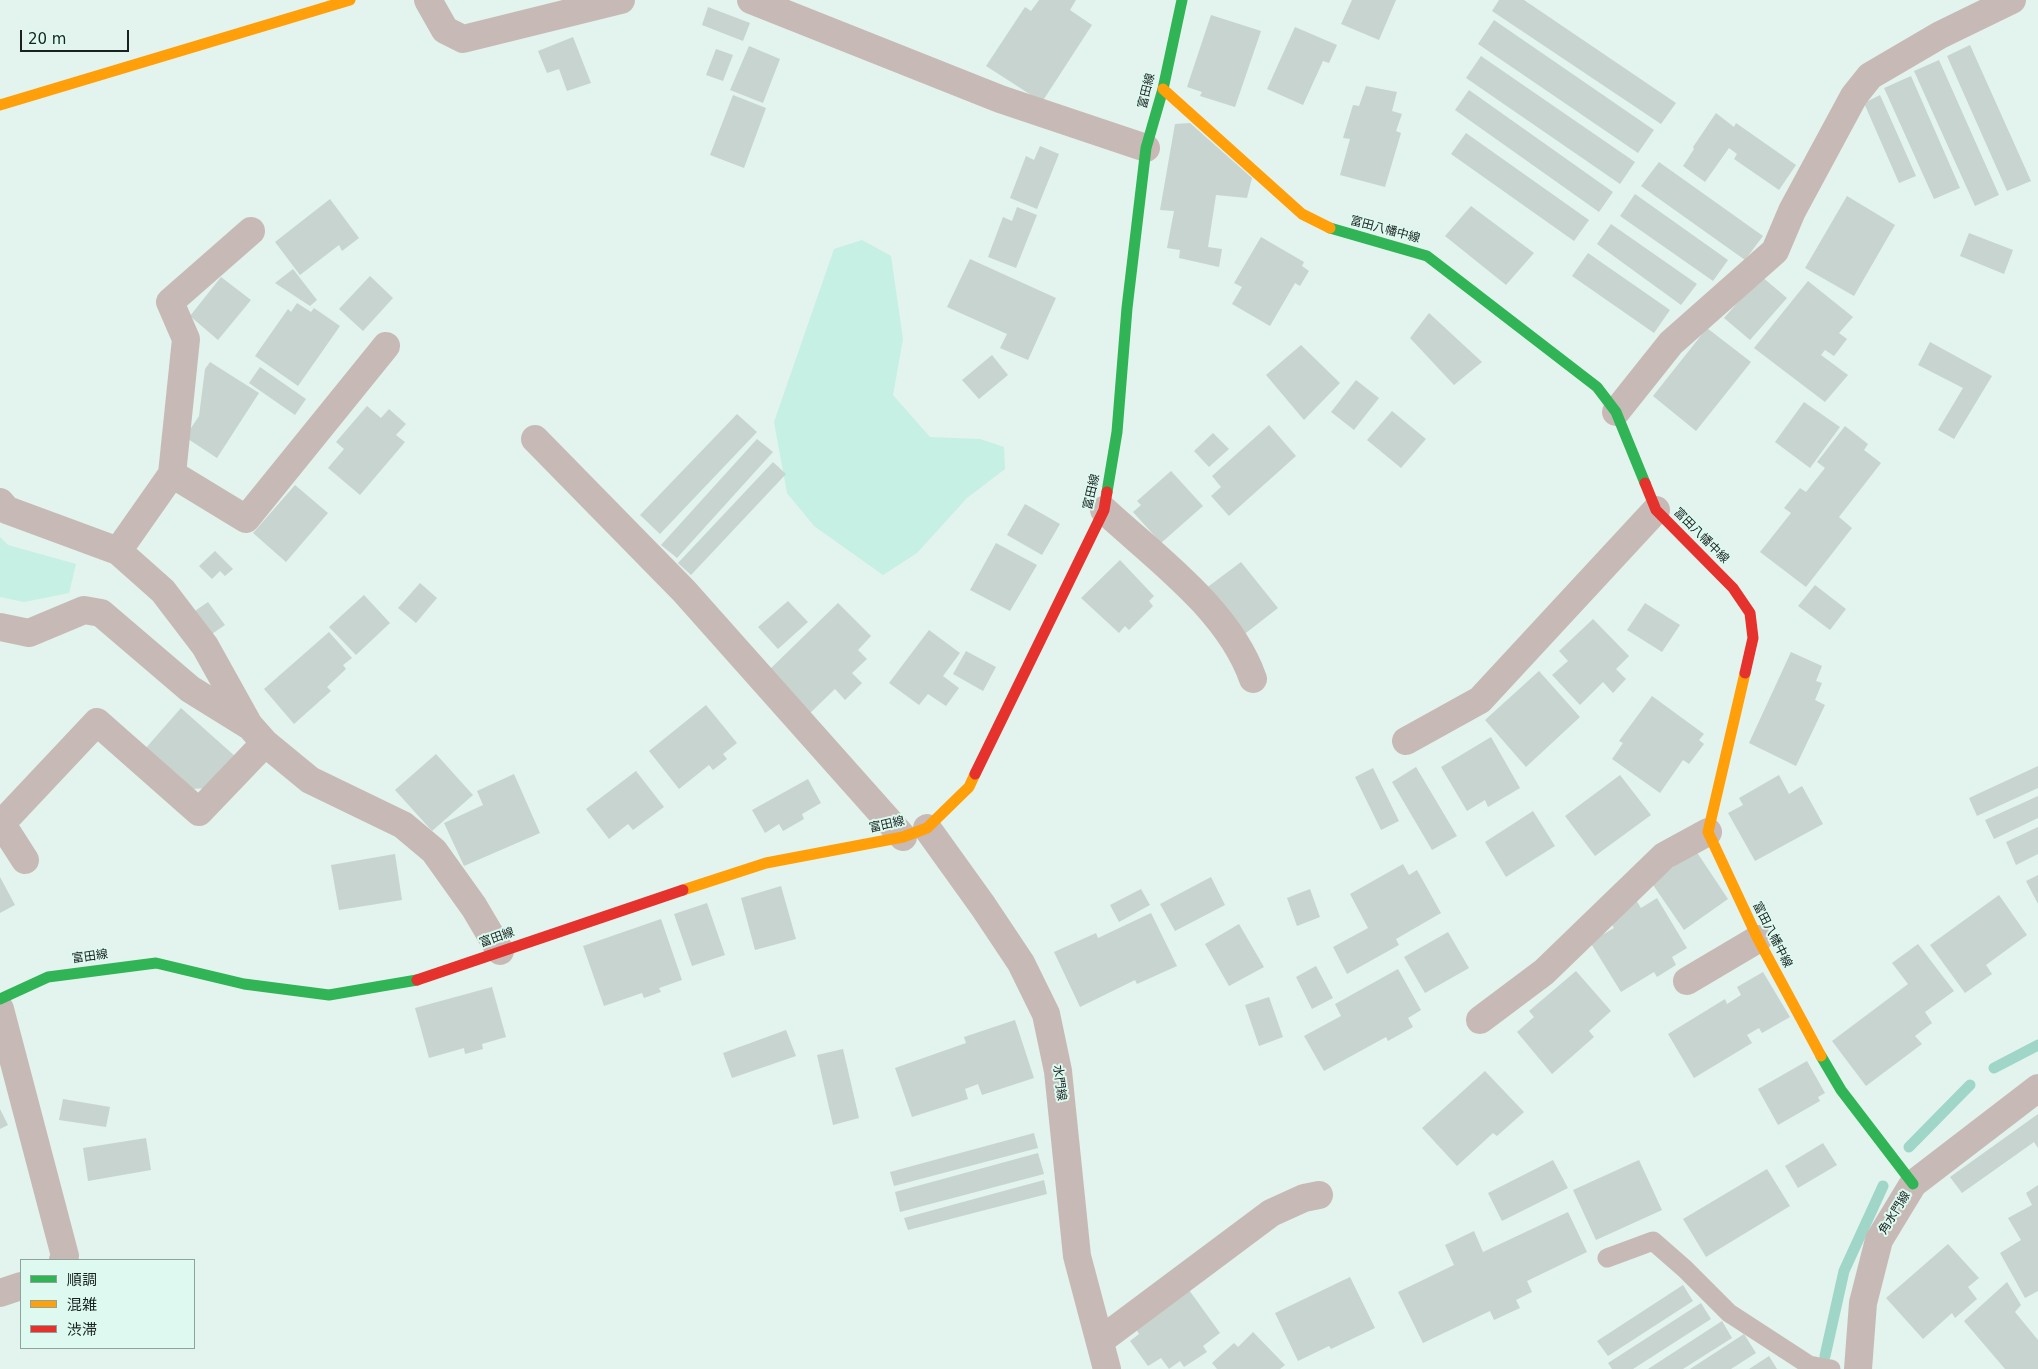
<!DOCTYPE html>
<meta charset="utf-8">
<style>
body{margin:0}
#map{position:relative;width:2038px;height:1369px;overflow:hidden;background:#e3f3ee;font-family:"DejaVu Sans","Noto Sans JP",sans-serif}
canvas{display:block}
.legend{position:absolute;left:20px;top:1259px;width:175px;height:90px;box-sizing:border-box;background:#ddf9f0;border:1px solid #8ea39c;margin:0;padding:6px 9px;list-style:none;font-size:15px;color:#18221f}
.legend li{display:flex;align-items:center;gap:10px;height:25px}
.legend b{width:25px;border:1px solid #8ea39c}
.scale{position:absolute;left:20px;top:30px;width:109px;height:22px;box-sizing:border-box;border:2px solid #18221f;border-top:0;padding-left:6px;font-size:15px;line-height:18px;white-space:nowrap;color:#18221f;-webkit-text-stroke:4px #ddf9f0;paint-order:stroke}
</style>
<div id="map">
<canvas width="2038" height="1369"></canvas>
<ul class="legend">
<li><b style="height:6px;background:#30b455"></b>順調</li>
<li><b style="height:6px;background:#ff9f0a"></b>混雑</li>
<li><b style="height:6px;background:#e5322d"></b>渋滞</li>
</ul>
<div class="scale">20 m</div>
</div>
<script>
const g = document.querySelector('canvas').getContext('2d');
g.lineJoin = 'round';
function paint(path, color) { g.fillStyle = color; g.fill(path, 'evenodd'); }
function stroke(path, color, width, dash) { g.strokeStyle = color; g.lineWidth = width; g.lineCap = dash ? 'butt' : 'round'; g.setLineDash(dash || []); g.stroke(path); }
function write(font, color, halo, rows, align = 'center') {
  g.font = font + ' "DejaVu Sans","Noto Sans JP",sans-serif'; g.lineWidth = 4; g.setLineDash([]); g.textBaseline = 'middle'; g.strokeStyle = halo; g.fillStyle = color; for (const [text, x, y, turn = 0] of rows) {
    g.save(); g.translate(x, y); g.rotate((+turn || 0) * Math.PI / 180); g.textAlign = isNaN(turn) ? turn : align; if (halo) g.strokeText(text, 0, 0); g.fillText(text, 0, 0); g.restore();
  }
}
paint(new Path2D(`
 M 862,240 L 891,256 L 903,339 L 893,395 L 930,437 L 980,439 L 1004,447 L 1005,469 L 967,498 L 917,553 L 883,575 L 814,526 L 787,493 L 774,422 L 834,249 Z
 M 0,537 L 8,545 L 76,564 L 69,593 L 24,602 L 0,597 Z`), '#c6f0e4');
stroke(new Path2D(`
 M 1994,1068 L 2038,1045
 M 1909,1147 L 1970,1085
 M 1825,1356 L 1844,1271 L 1883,1186`), '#9fd6c7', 11);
paint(new Path2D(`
 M 1039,0 L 1076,0 L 1070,10 L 1092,25 L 1042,102 L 986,66 L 1025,7 L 1031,11 Z
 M 1352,0 L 1396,0 L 1379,40 L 1341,24 Z
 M 1499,0 L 1524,0 L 1676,103 L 1661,124 L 1492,11 Z
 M 708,7 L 750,23 L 743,41 L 702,25 Z
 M 1211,15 L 1261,31 L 1235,107 L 1200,96 L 1202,92 L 1187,87 Z
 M 1494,20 L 1654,130 L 1638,153 L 1478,44 Z
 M 1295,27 L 1337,45 L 1329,63 L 1323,61 L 1303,105 L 1267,89 Z
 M 573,37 L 591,83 L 567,91 L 559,69 L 547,73 L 538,51 Z
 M 1970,45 L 2031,181 L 2007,191 L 1947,56 Z
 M 749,46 L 780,59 L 763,103 L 730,90 Z
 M 716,49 L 733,55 L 723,81 L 706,75 Z
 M 1481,56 L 1635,162 L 1620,184 L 1466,78 Z
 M 1939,60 L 1999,195 L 1975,206 L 1914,71 Z
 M 1911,76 L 1960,188 L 1934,199 L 1884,88 Z
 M 1366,86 L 1397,92 L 1392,111 L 1402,114 L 1396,131 L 1401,133 L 1385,187 L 1340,175 L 1350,139 L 1343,138 L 1353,105 L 1359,106 Z
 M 1469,90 L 1613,192 L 1599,212 L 1455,110 Z
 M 733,95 L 766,108 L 744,168 L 710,155 Z
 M 1880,95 L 1916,176 L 1899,183 L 1864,103 Z
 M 1716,113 L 1734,127 L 1736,123 L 1796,165 L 1779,190 L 1734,159 L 1737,154 L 1729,148 L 1705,182 L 1683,166 L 1694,149 L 1693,147 Z
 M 1190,123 L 1252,178 L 1247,198 L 1216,195 L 1208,247 L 1222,249 L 1219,267 L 1179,258 L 1180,250 L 1167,248 L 1174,211 L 1160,210 L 1175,124 Z
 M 1466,133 L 1589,220 L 1574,241 L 1451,154 Z
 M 1040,146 L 1059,154 L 1037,209 L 1010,198 L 1026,156 L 1034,160 Z
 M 1659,162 L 1763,236 L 1745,260 L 1641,186 Z
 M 1635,194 L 1728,260 L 1713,281 L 1620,216 Z
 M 1847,196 L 1895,225 L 1854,296 L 1805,268 Z
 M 330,199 L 359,238 L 342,251 L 339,245 L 300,275 L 275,242 Z
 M 1471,206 L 1534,253 L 1506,285 L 1445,236 Z
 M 1017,207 L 1037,215 L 1016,268 L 988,257 L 1003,217 L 1012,221 Z
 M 1611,224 L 1697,284 L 1681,305 L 1597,244 Z
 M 1969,233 L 2013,250 L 2004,274 L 1960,256 Z
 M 1261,237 L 1304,262 L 1302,266 L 1309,271 L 1300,286 L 1295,283 L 1270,326 L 1232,304 L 1242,287 L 1234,283 Z
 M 1588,253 L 1670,310 L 1654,333 L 1572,276 Z
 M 970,259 L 1056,298 L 1028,360 L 1000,348 L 1007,334 L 947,307 Z
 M 293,269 L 317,300 L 310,306 L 275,283 Z
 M 370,276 L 393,298 L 363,331 L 339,309 Z
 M 1761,276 L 1787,298 L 1750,340 L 1724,318 Z
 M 221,277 L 251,300 L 218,340 L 190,316 Z
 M 1808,281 L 1853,317 L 1839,333 L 1847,339 L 1834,356 L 1825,350 L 1821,355 L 1848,375 L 1825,402 L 1754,348 Z
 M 297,303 L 311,312 L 314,308 L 340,326 L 298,386 L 255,356 L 288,309 L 291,312 Z
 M 1429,313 L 1482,362 L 1454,385 L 1410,338 Z
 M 1707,328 L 1751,362 L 1696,431 L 1653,396 Z
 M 1930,342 L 1992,376 L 1954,439 L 1938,430 L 1963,388 L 1918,365 Z
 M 1301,345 L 1340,383 L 1304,420 L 1266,375 Z
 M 992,355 L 1008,375 L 979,399 L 962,380 Z
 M 210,362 L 259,393 L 217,458 L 185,437 L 199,416 L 205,369 Z
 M 260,367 L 306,399 L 295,415 L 249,383 Z
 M 1356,380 L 1379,398 L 1354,430 L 1331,412 Z
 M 1804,402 L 1840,427 L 1810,468 L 1775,442 Z
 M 367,406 L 381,418 L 389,409 L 406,424 L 396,435 L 405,442 L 360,495 L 328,468 L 344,449 L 336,442 Z
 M 1392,411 L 1426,439 L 1401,468 L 1367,440 Z
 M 737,414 L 757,432 L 660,534 L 640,515 Z
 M 1269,425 L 1296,456 L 1229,516 L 1211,496 L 1221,487 L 1212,476 Z
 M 1845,426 L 1868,444 L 1864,450 L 1881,463 L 1839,517 L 1852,528 L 1806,587 L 1760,552 L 1791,513 L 1784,508 L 1800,488 L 1806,492 L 1825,468 L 1817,462 Z
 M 1213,433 L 1229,449 L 1209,467 L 1194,451 Z
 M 757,439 L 773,452 L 677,558 L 661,545 Z
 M 773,462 L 786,474 L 691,575 L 678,563 Z
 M 1171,471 L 1203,506 L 1161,543 L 1133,512 L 1141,505 L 1137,501 Z
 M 295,485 L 328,513 L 286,562 L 253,533 Z
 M 1025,504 L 1060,524 L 1042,555 L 1007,535 Z
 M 996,543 L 1037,565 L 1010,611 L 970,590 Z
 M 215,551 L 233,569 L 225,576 L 220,571 L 212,579 L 199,566 Z
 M 1120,560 L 1154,596 L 1149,601 L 1153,606 L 1129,630 L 1125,626 L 1119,633 L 1081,598 Z
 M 1241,562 L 1278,608 L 1242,636 L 1205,589 Z
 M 420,583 L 437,598 L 416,623 L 398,608 Z
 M 1815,585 L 1846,609 L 1830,630 L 1798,606 Z
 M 364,595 L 390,623 L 356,655 L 329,627 Z
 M 788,601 L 808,622 L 778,649 L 758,627 Z
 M 208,602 L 225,625 L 206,638 L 189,615 Z
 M 838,603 L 871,636 L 858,650 L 867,659 L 852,673 L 862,683 L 845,700 L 835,689 L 808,715 L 767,672 Z
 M 1645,603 L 1680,625 L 1662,652 L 1627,630 Z
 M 1593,619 L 1629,656 L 1616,669 L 1626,679 L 1613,693 L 1603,682 L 1580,705 L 1552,675 L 1568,661 L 1559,651 Z
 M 929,630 L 960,653 L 943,676 L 959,688 L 946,706 L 928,694 L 919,705 L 889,683 Z
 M 329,632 L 352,658 L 343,665 L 346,669 L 327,687 L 331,691 L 294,724 L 264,689 Z
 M 966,651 L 996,667 L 983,691 L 953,674 Z
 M 1791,652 L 1822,666 L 1816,681 L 1822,683 L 1815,700 L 1825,705 L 1796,766 L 1749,743 Z
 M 1539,671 L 1580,717 L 1526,767 L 1485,720 Z
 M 1652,696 L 1704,734 L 1699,740 L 1704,744 L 1689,764 L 1683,760 L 1660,793 L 1612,759 L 1623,743 L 1619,741 Z
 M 706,705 L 737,743 L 723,754 L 727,759 L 713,770 L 709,765 L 679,789 L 649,751 Z
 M 181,708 L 237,758 L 211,788 L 189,789 L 145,749 Z
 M 1491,737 L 1520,788 L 1488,807 L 1485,800 L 1467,811 L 1441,767 Z
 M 436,754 L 473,795 L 432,831 L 395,790 Z
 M 2038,766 L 2038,788 L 1977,816 L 1969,798 Z
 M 1416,767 L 1457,836 L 1432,850 L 1392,782 Z
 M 1373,768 L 1399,821 L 1381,830 L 1355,777 Z
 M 636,771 L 664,807 L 633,830 L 628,824 L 609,839 L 586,809 Z
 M 514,774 L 540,833 L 464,866 L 444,823 L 483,805 L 477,791 Z
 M 1620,775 L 1651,815 L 1595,856 L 1565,816 Z
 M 1779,775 L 1789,794 L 1802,786 L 1823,824 L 1755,861 L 1728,813 L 1743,805 L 1739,798 Z
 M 808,779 L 821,803 L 802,814 L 804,819 L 783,831 L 779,824 L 765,833 L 752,810 Z
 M 2038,796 L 2038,818 L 1994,839 L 1985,820 Z
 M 1533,811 L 1555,846 L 1506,877 L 1485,842 Z
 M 2038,827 L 2038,854 L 2016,865 L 2006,842 Z
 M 1696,851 L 1728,899 L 1684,930 L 1651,882 Z
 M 395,854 L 402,900 L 339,910 L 331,865 Z
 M 1403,864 L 1409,875 L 1417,870 L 1441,913 L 1396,939 L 1399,945 L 1347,974 L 1333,947 L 1368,928 L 1350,894 Z
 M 2038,875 L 2038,904 L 2026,881 Z
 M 0,877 L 15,905 L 0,913 Z
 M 1211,877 L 1225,905 L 1175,931 L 1160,904 Z
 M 781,886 L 796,939 L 755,950 L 741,898 Z
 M 1141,889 L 1150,905 L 1119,922 L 1110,905 Z
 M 1310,889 L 1320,917 L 1297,926 L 1287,898 Z
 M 1999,895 L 2027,935 L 1986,965 L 1992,974 L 1965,993 L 1930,945 Z
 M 1657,898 L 1687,948 L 1672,957 L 1676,965 L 1657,977 L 1654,972 L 1621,992 L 1590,942 L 1614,928 L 1608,918 L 1636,900 L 1641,908 Z
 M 707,903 L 725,955 L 692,966 L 674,914 Z
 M 1151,913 L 1177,966 L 1137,984 L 1135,980 L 1080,1007 L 1054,952 L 1096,933 L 1098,938 Z
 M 661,919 L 682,980 L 659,988 L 661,992 L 644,998 L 642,993 L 604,1006 L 583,946 Z
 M 1239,924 L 1264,967 L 1229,986 L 1205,944 Z
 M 1448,932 L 1469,968 L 1425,993 L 1404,957 Z
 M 1918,944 L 1954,991 L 1925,1012 L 1932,1023 L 1915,1036 L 1922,1044 L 1866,1086 L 1832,1041 L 1908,984 L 1892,963 Z
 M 1316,966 L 1333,998 L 1312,1009 L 1296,977 Z
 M 1398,969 L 1421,1010 L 1408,1018 L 1413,1027 L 1388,1041 L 1386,1037 L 1324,1071 L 1304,1036 L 1341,1016 L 1335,1004 Z
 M 1576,971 L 1611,1011 L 1589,1031 L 1594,1037 L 1552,1074 L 1517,1032 L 1534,1017 L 1529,1011 Z
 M 1763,972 L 1790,1017 L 1762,1033 L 1759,1028 L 1747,1035 L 1752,1043 L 1694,1078 L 1668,1034 L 1725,999 L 1727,1004 L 1741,995 L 1737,987 Z
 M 492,987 L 506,1037 L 482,1044 L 483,1049 L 465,1054 L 464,1048 L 429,1058 L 415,1008 Z
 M 1269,997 L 1283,1037 L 1259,1046 L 1245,1005 Z
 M 1015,1020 L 1034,1078 L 982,1095 L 978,1084 L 965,1089 L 968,1099 L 912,1117 L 895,1068 L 966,1043 L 964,1037 Z
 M 786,1030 L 796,1056 L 732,1078 L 723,1053 Z
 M 843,1049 L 859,1118 L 833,1125 L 817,1055 Z
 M 1807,1061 L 1825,1093 L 1818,1097 L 1820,1101 L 1778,1125 L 1758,1089 Z
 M 1485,1071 L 1524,1112 L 1497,1136 L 1493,1133 L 1457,1166 L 1422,1128 Z
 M 63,1099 L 110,1107 L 106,1127 L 59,1120 Z
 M 0,1109 L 8,1125 L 0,1129 Z
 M 2038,1114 L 2038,1148 L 2034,1142 L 1962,1193 L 1950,1177 Z
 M 1034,1133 L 1038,1148 L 894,1186 L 890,1172 Z
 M 146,1138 L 151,1170 L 88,1181 L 83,1148 Z
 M 1823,1143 L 1837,1165 L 1798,1188 L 1785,1166 Z
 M 1038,1153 L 1044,1174 L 900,1212 L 895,1192 Z
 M 1553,1160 L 1568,1188 L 1502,1221 L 1488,1193 Z
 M 1639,1160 L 1662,1210 L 1596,1240 L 1573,1190 Z
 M 1767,1169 L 1790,1206 L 1706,1257 L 1683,1219 Z
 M 1044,1180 L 1047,1194 L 908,1230 L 904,1218 Z
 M 2038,1185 L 2038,1291 L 2025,1298 L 2000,1253 L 2021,1240 L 2008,1218 L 2032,1205 L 2026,1193 Z
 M 1568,1212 L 1587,1252 L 1527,1281 L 1532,1292 L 1516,1300 L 1520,1308 L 1494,1320 L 1490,1311 L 1423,1343 L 1398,1292 L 1454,1265 L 1445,1245 L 1474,1231 L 1483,1252 Z
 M 1948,1244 L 1979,1278 L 1968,1287 L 1977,1299 L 1955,1318 L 1952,1313 L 1923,1339 L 1886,1298 Z
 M 1350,1277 L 1375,1328 L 1331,1349 L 1329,1346 L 1298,1361 L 1275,1313 Z
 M 2007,1282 L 2021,1305 L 2015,1312 L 2038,1340 L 2038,1369 L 2005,1369 L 1964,1321 Z
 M 1683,1285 L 1693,1301 L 1608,1356 L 1597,1341 Z
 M 1189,1290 L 1220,1333 L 1203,1346 L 1207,1352 L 1184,1367 L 1180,1361 L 1169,1369 L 1161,1358 L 1148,1366 L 1130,1341 L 1139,1334 L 1136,1329 Z
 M 1701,1303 L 1711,1319 L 1633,1369 L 1612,1369 L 1608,1363 Z
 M 1722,1321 L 1732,1338 L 1683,1369 L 1648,1369 Z
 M 1253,1332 L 1285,1365 L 1280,1369 L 1217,1369 L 1212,1363 L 1234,1343 L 1238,1347 Z
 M 1744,1334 L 1756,1353 L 1731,1369 L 1690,1369 Z
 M 1769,1356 L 1777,1369 L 1749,1369 Z`), '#c8d4d0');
stroke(new Path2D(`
 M 1607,1258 L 1653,1241 L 1685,1269 L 1729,1313 L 1809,1365 L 1831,1369`), '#c7bab6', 19);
stroke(new Path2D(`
 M 428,0 L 445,30 L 463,39 L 621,0
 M 751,0 L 1000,99 L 1146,148
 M 1616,412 L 1671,343 L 1775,251 L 1792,211 L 1854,96 L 1870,76 L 1940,35 L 2012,0
 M 535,439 L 684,591 L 903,837
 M 172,474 L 246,519 L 386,346
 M 0,502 L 7,510 L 118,551 L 163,591 L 205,646 L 249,725 L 265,743 L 310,780 L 403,825 L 434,851 L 474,907 L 500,951
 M 1104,510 C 1156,558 1229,610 1253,679
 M 118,551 L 172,474 L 186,339 L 170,302 L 251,231
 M 0,627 L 29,633 L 84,610 L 101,613 L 190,689 L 248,725
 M 1406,741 L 1480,700 L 1656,510
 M 0,821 L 25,860
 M 2,823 L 97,722 L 199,812 L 265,743
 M 927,828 L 983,906 L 1021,963 L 1046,1014 L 1058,1071 L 1077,1256 L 1107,1369
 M 1687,981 L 1758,939
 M 0,1009 L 65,1256 L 63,1260
 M 1480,1020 L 1544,972 L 1664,856 L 1708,832
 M 0,1293 L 21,1286
 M 1101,1340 L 1271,1213 L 1304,1198 L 1319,1195
 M 1858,1369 L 1863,1303 L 1879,1240 L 1913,1184 L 2038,1088`), '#c7bab6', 28);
stroke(new Path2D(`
 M 1330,228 L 1427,256 L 1597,387 L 1616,412 L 1645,483
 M 1107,492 L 1117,432 L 1127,308 L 1146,148 L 1163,89 L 1182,0
 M 0,999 L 48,977 L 156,963 L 244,984 L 329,995 L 417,980
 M 1821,1056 L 1841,1090 L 1913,1184`), '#30b455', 11);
stroke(new Path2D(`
 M 1163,89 L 1302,214 L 1330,228
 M 0,105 L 350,0
 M 1745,673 L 1708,832 L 1758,939 L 1821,1056
 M 683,890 L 766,863 L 903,837 L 927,828 L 969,787 L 975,774`), '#ff9f0a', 11);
stroke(new Path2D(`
 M 1645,483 L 1656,510 L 1733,588 L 1750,613 L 1753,638 L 1745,673
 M 975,774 L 1104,510 L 1107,492
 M 417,980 L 683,890`), '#e5322d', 11);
write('12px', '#18221f', '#ddf9f0', [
 ["富田線",1147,91,-76],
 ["富田八幡中線",1385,230,15],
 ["富田線",1092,492,-77],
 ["富田八幡中線",1701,536,45],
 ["富田線",887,825,-13],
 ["富田八幡中線",1772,935,63],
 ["富田線",497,938,-20],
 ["富田線",90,957,-8],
 ["水門線",1059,1083,83],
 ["角水門線",1895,1213,-58]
]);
</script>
